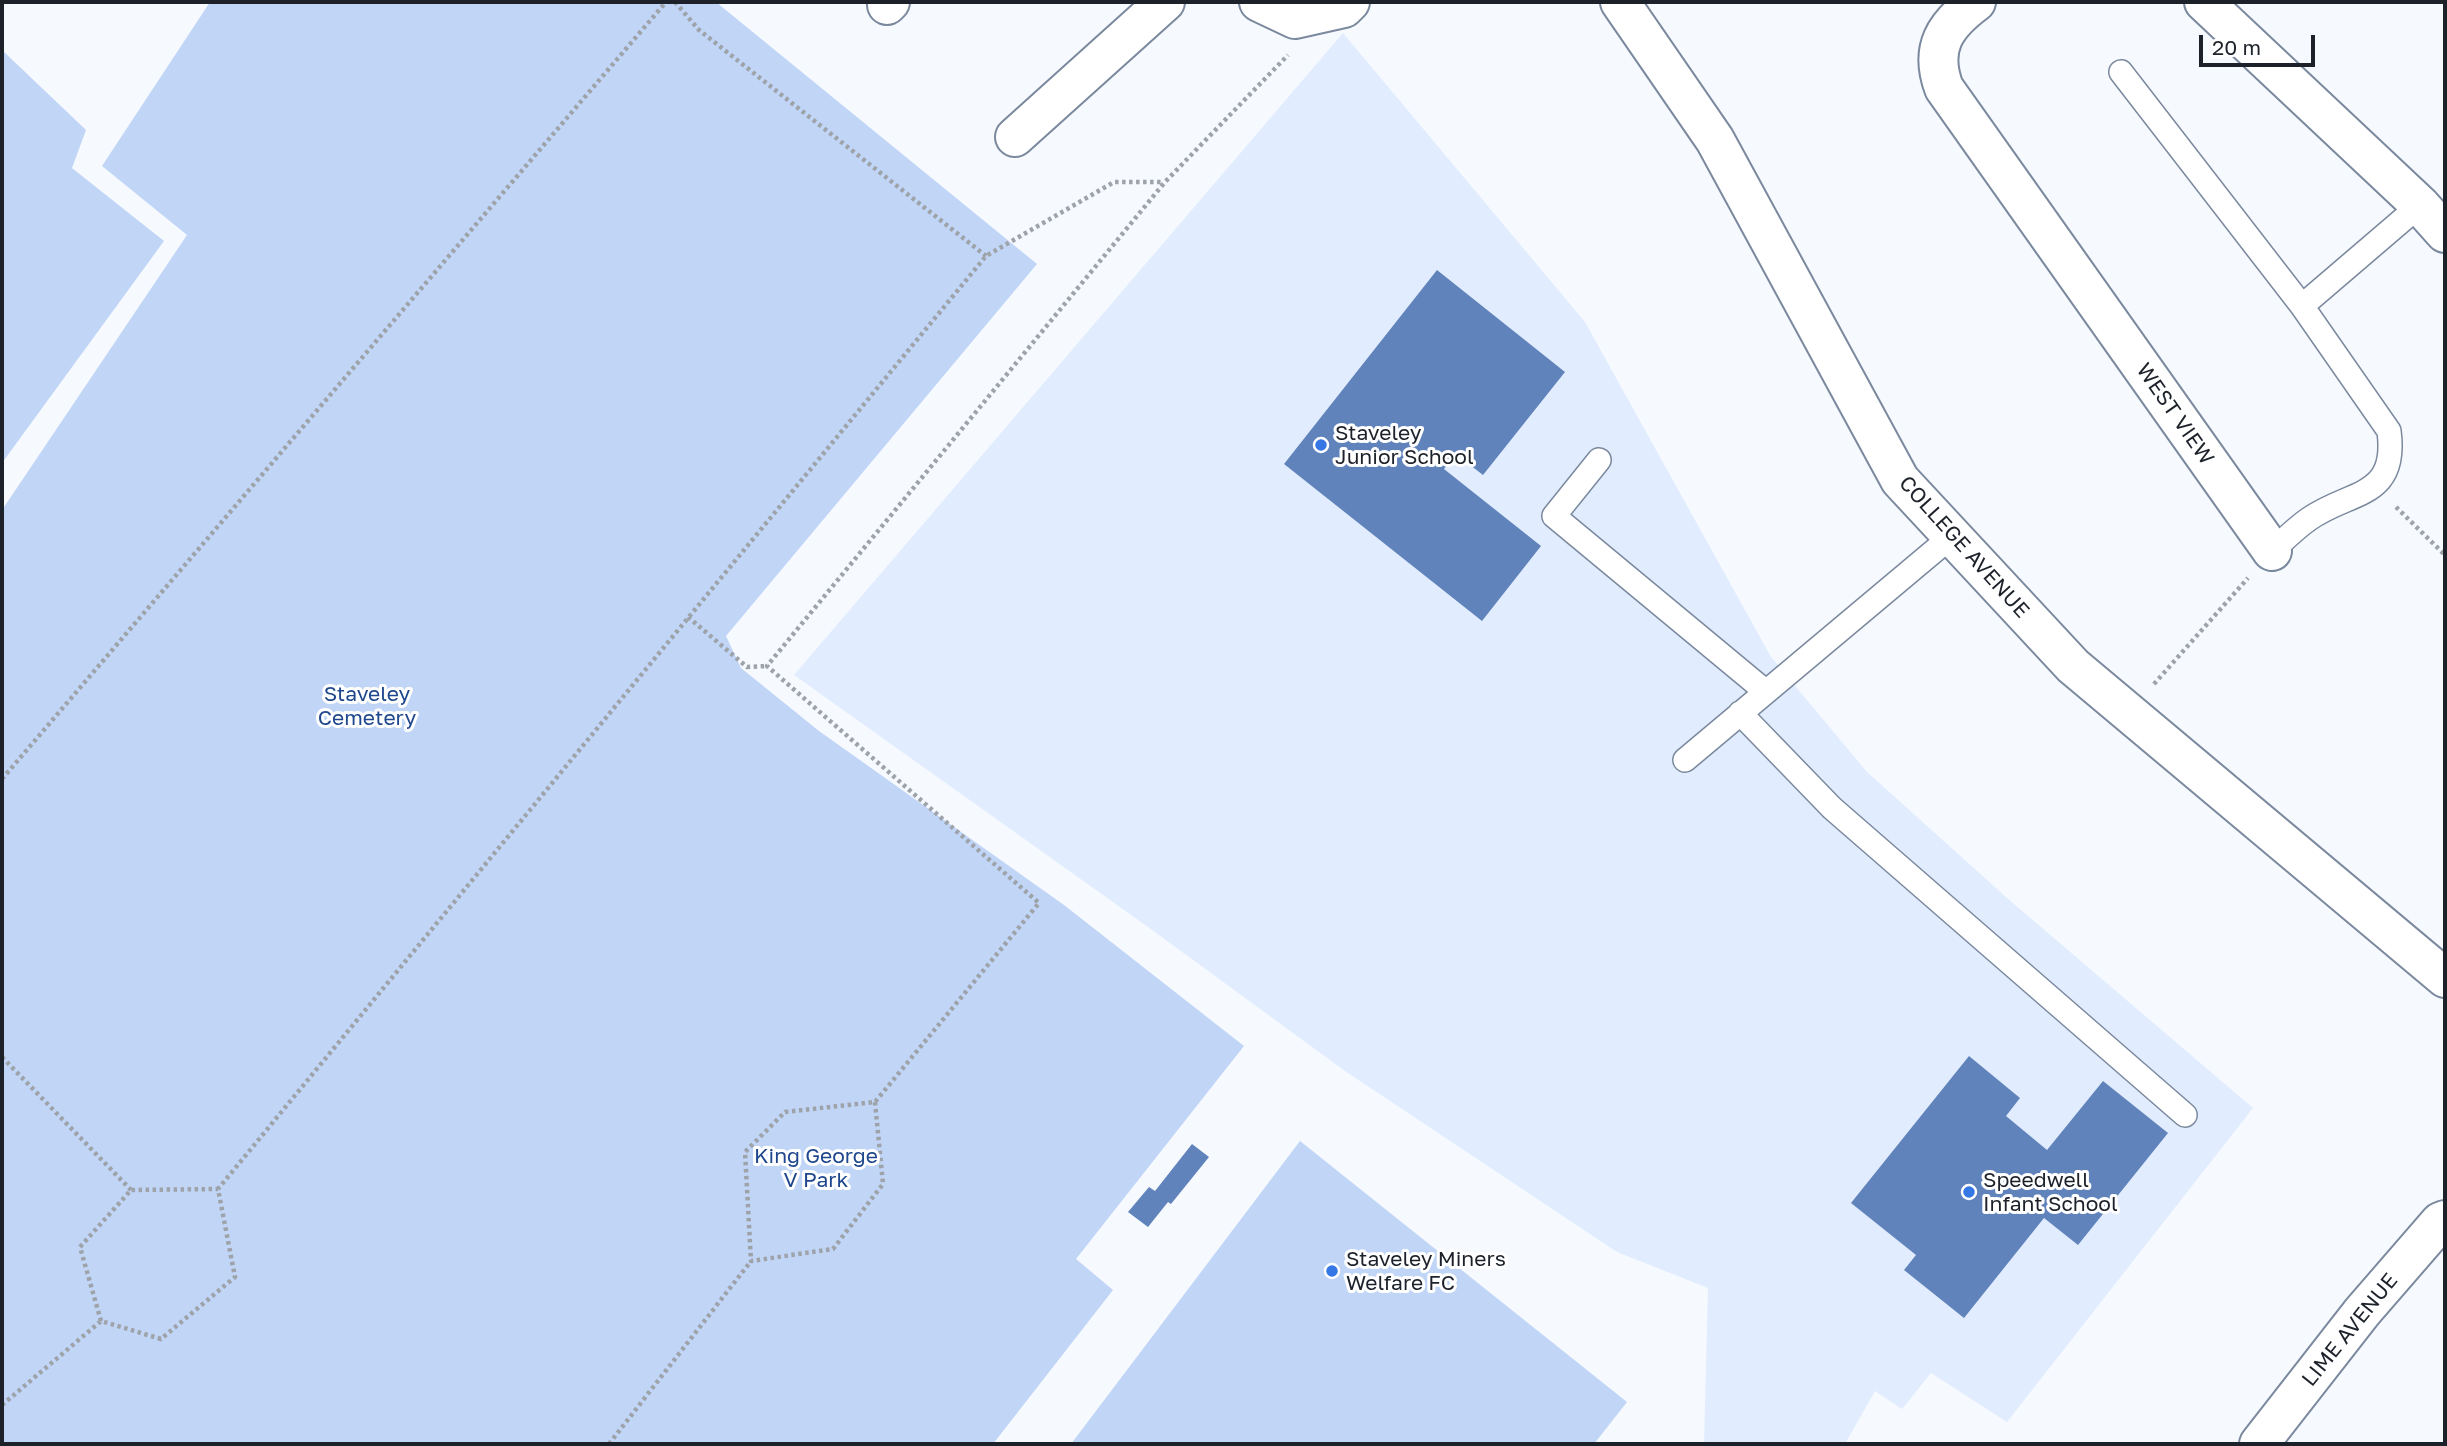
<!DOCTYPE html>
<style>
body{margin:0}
#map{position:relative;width:2447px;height:1446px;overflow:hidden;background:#f6f9fe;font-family:"Golos Text",sans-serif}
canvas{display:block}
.frame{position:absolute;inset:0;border:4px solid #1c212a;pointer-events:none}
.scale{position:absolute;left:2199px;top:35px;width:116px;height:32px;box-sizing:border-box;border:4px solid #1c212a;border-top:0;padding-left:9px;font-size:21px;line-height:24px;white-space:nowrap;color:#1c212a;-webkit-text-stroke:5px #fff;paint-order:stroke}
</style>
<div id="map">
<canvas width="2447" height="1446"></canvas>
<div class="frame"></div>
<div class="scale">20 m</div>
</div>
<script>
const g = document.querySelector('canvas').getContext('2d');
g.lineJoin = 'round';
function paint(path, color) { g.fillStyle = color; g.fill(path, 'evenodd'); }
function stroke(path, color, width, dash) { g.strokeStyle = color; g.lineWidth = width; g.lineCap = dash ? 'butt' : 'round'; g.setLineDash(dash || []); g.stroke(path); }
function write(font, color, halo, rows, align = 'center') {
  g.font = font + ' "Golos Text",sans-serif'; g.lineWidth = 6; g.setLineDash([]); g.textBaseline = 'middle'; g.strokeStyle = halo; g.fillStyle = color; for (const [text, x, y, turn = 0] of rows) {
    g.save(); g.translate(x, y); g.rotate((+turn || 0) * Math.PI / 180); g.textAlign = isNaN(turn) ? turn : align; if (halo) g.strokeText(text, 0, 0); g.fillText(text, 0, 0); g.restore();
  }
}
paint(new Path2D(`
 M 1343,33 L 1585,322 L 1771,657 L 1867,772 L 2007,898 L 2253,1108 L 2007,1422 L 1931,1373 L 1902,1409 L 1875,1391 L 1845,1444 L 1704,1444 L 1708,1288 L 1617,1252 L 1345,1071 L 1148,927 L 794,675 Z`), '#e1edff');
paint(new Path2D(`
 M 210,2 L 716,2 L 1037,264 L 726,636 L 741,668 L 819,731 L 1064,905 L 1244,1046 L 1076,1259 L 1113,1290 L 993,1444 L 2,1444 L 2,510 L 187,235 L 102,166 Z
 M 2,50 L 86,130 L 72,168 L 164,241 L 2,463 Z
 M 1300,1141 L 1627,1402 L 1594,1444 L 1071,1444 Z`), '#c1d6f7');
paint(new Path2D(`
 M 1437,270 L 1565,372 L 1483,475 L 1456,454 L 1444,469 L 1541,546 L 1482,621 L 1284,464 Z
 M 1969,1056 L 2020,1098 L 2006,1116 L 2047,1150 L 2103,1081 L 2168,1133 L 2078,1245 L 2044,1218 L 1964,1318 L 1904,1270 L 1916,1255 L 1851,1203 Z
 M 1192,1144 L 1209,1157 L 1171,1204 L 1168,1202 L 1148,1227 L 1128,1212 L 1149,1187 L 1155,1191 Z`), '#6183bb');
const service = new Path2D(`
 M 2121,72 L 2302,306 L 2389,431 C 2398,499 2350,490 2309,519 C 2296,528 2284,540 2272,551
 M 2302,306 L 2420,205
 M 1599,460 L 1554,516 L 1765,691
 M 1740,713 L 1832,808 L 2185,1115
 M 1685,760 L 1952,536`);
const minor = new Path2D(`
 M 1259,2 L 1295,19 L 1344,8 L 1350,2
 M 1620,2 L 1715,140 L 1900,480 L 2073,666 L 2445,978
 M 1976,2 C 1945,25 1929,48 1944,88 L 2272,551
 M 887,5 L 890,2
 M 1015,137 L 1165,2
 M 2259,1444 L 2362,1312 L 2440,1222 L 2445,1220`);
const tertiary = new Path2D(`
 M 2204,2 L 2420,205 L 2445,233`);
stroke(service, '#7b899e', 26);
stroke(minor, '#7b899e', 42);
stroke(tertiary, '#7b899e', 42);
stroke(new Path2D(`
 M 675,2 L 699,30 L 986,256
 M 2396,507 L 2445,555
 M 688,617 L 747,667 L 767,666
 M 2154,684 L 2248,578
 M 2,779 L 666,2
 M 2,1057 L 131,1190
 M 875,1102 L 883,1184 L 833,1249 L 751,1261 L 745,1152 L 785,1112 L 875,1102 L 1039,903 L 767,666 L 1165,182 L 1288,55
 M 101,1321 L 80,1247 L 131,1190 L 218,1189
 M 2,1405 L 101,1321 L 161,1339 L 235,1277 L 218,1189 L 986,256 L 1114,182 L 1164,182
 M 609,1444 L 751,1261`), '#9ea2a9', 4.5, [3.5, 3.5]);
stroke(service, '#fff', 23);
stroke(minor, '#fff', 38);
stroke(tertiary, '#fff', 38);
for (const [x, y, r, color] of [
 [1321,445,7,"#3577e5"],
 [1969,1192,7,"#3577e5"],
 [1332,1271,7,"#3577e5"]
]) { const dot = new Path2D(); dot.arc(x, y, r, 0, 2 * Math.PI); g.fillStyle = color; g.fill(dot); stroke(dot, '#fff', 2.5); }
write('21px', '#1c212a', '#fff', [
 ["WEST VIEW",2175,414,55],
 ["COLLEGE AVENUE",1964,547,48],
 ["LIME AVENUE",2350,1330,-51]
]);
write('21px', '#1c212a', '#fff', [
 ["Staveley",1335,433],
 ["Junior School",1335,457],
 ["Speedwell",1983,1180],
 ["Infant School",1983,1204],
 ["Staveley Miners",1346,1259],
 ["Welfare FC",1346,1283]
], 'left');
write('21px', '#1e478d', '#fff', [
 ["Staveley",367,694],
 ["Cemetery",367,718],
 ["King George",816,1156],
 ["V Park",816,1180]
]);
</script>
